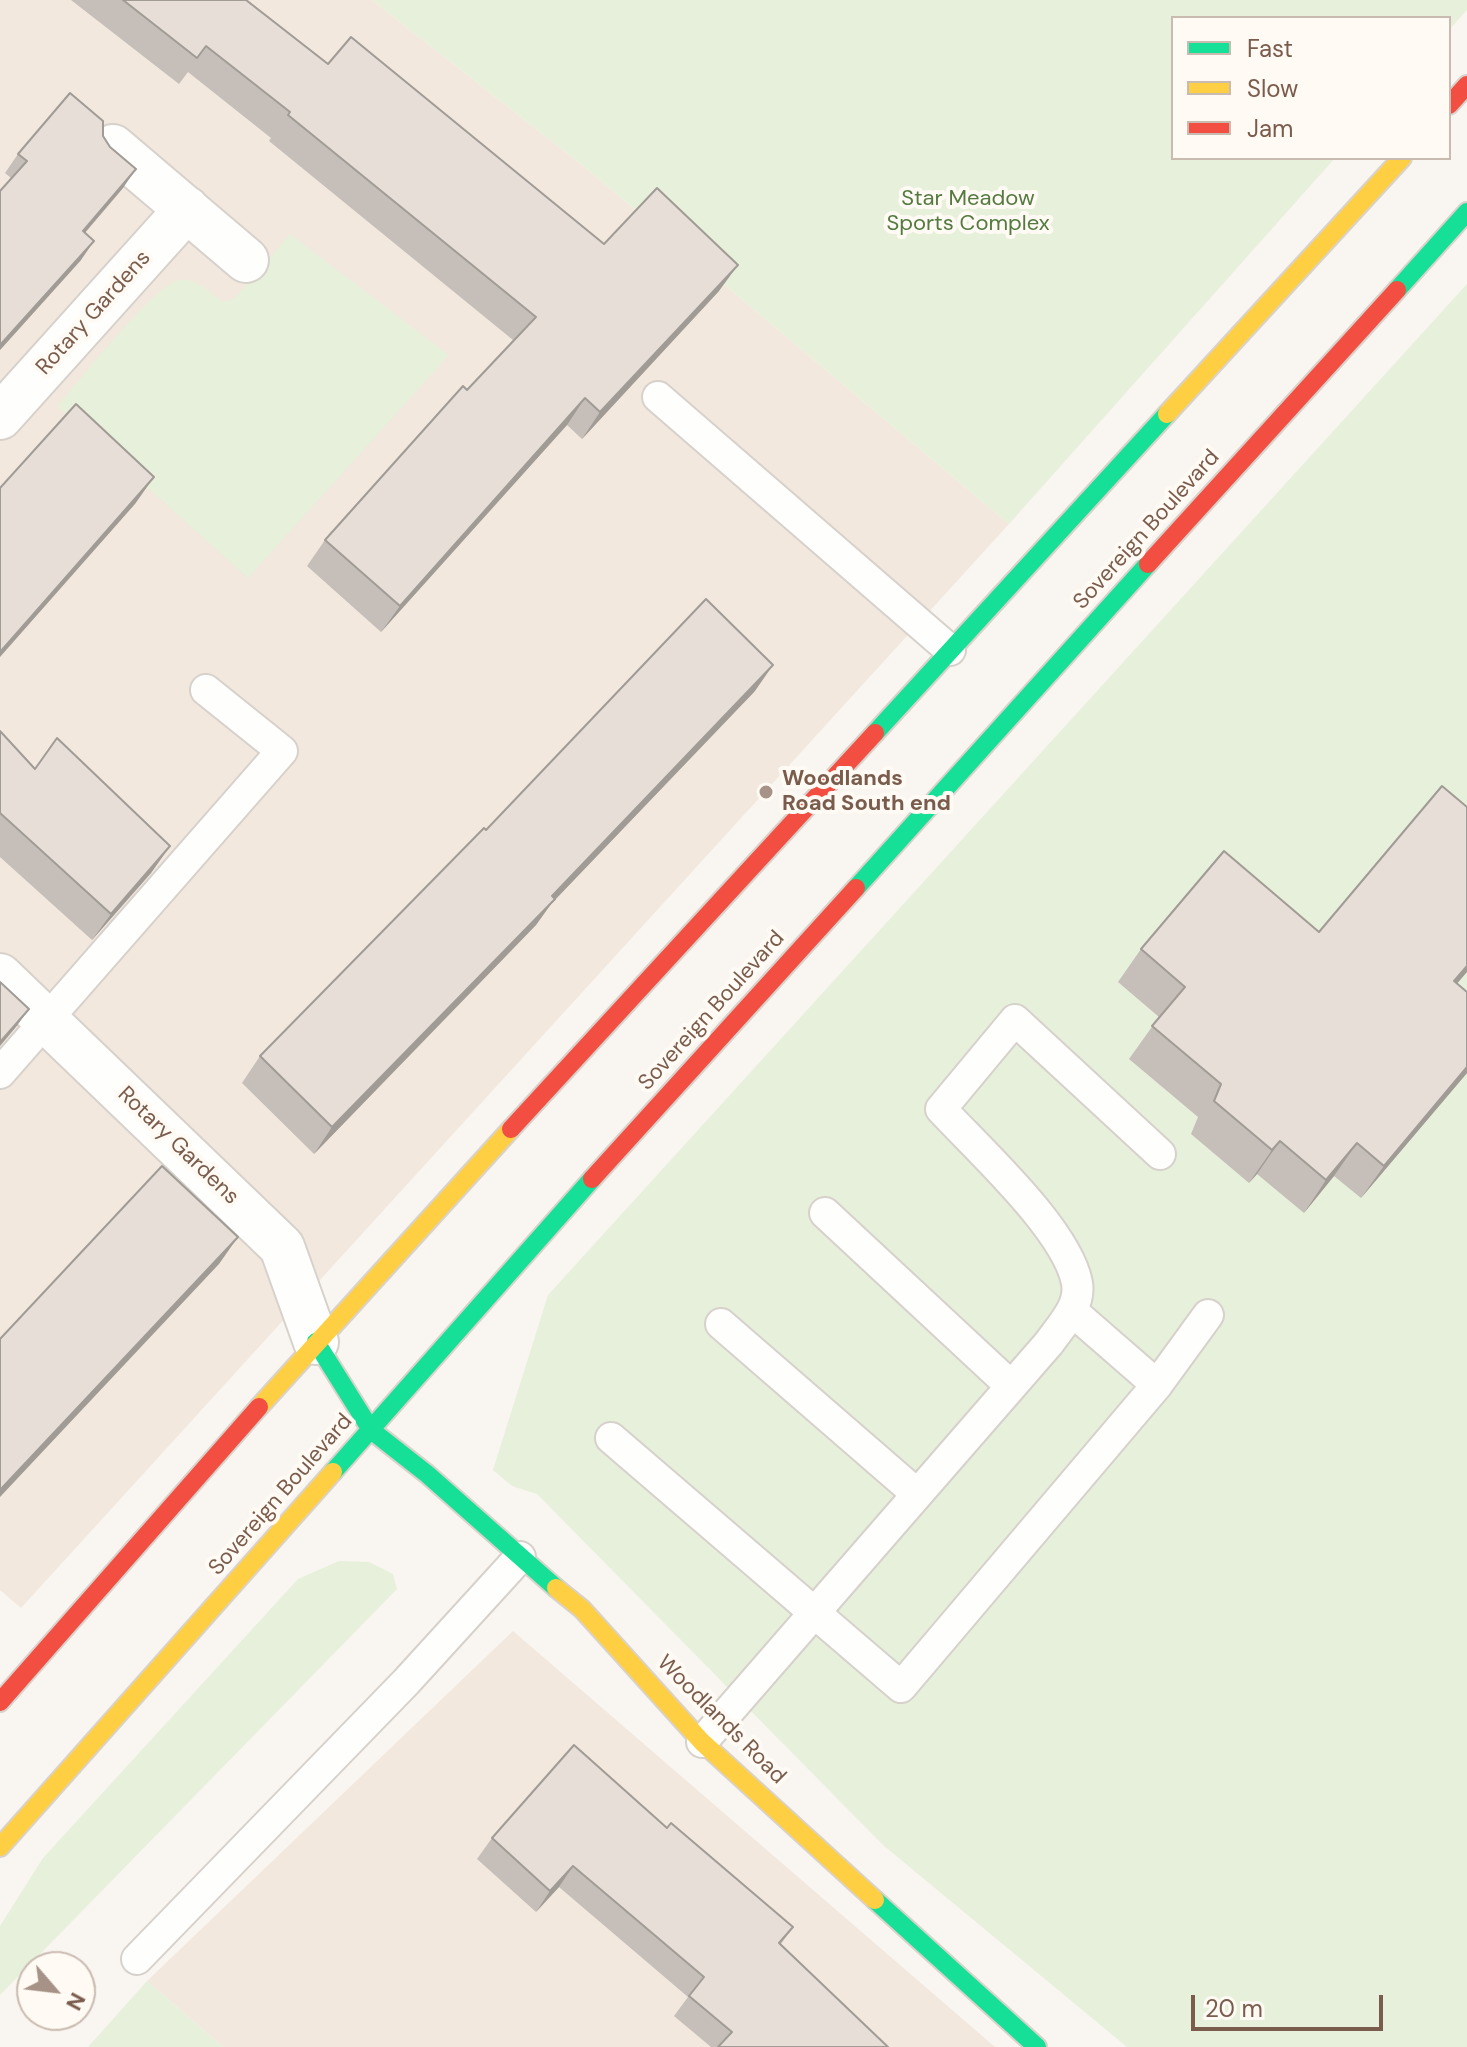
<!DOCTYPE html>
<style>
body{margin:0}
#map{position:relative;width:1467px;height:2047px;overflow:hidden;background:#f9f5f0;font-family:"DM Sans",sans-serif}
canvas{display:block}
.legend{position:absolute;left:1171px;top:16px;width:280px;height:144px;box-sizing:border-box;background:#fffaf3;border:2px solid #cabbb1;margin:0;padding:10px 14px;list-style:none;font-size:24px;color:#7a5c4d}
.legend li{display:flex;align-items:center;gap:16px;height:40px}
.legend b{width:40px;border:2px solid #cabbb1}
.north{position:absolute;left:16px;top:1951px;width:80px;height:80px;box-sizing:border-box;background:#fffaf3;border:2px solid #cabbb1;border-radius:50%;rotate:118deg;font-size:22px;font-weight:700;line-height:32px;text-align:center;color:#7a5c4d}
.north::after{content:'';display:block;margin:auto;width:28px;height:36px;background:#a69286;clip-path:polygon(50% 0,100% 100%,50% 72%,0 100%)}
.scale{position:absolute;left:1191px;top:1995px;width:192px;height:36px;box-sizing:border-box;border:4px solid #7a5c4d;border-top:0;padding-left:10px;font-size:24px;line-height:28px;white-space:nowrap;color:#7a5c4d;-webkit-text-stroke:6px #fffaf3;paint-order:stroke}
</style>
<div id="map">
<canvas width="1467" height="2047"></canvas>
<ul class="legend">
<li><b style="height:10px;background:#16e098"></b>Fast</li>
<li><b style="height:10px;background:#ffcf43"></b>Slow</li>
<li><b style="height:10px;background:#f24e42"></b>Jam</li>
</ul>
<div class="north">N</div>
<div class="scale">20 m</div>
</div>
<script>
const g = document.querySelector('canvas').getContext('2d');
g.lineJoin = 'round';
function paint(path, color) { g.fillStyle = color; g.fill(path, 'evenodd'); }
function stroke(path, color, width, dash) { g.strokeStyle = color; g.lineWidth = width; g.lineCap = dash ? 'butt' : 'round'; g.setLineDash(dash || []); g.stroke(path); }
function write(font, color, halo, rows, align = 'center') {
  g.font = font + ' "DM Sans",sans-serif'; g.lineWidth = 8; g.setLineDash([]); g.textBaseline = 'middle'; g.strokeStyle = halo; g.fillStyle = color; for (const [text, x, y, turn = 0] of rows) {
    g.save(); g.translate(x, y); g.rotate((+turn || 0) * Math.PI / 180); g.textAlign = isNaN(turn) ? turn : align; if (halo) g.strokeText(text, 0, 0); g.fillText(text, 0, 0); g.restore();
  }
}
paint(new Path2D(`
 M 0,0 L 372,0 L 587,169 L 1009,524 L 21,1608 L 0,1590 Z
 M 513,1631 L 995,2047 L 223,2047 L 147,1981 Z`), '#f2e8de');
paint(new Path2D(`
 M 372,0 L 1467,0 L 1467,10 L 1449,30 L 1449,18 L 1173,18 L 1173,158 L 1335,158 L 1009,524 L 587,169 Z
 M 290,234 L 449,355 L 248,578 L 57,406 C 78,383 155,284 179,280 C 196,277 211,293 223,302 L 234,299 Z
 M 1467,284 L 1467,2047 L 1127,2047 L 883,1845 L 537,1494 L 512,1486 L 493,1470 L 548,1295 Z
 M 339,1561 L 369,1562 L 393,1574 L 397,1589 L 0,1995 L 0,1926 L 43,1858 L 298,1579 Z
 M 147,1981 L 223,2047 L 88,2047 Z`), '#e7f0db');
const lane = new Path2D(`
 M 658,397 L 950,650
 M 0,1073 L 282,751 L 206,690
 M 825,1213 L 1011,1386
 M 721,1324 L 917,1494
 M 1157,1385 L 1208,1315
 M 611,1438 L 901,1687 L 1157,1385 L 1072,1311
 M 702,1742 L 1049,1343 C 1061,1326 1081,1306 1077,1283 C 1067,1230 979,1150 941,1109 L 1015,1020 L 1160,1154
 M 137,1959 L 406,1682 L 520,1557`);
const street = new Path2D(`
 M 113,147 L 246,260
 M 0,417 L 187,209
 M 0,976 L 282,1247 L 316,1342`);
const fast = new Path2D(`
 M 1397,290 L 1467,212
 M 875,733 L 1167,414
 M 856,888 L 1148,564
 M 316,1342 L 371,1430 L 427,1474 L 556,1588
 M 333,1472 L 592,1179
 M 875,1900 L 1037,2047`);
const slow = new Path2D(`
 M 1167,414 L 1402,158
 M 259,1407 L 511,1129
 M 556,1588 L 582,1609 L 702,1742 L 875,1900
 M 0,1847 L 333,1472`);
const jam = new Path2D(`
 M 1449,105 L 1467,85
 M 1148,564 L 1397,290
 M 511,1129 L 875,733
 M 592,1179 L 856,888
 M 0,1702 L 259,1407`);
stroke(lane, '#d7d1cb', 34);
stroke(street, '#d7d1cb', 48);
stroke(fast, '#d9d2cb', 22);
stroke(slow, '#d9d2cb', 22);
stroke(jam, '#d9d2cb', 22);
stroke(lane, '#fefefd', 30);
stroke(street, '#fefefd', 44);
stroke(fast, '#16e098', 18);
stroke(slow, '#ffcf43', 18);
stroke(jam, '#f24e42', 18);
paint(new Path2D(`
 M 71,0 L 246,0 L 328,64 L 604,244 L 719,291 L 582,439 L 567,425 L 381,632 L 307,566 L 325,540 L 513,340 L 269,141 L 271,138 L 188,72 L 179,84 Z
 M 103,136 L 123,188 L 85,233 L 81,260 L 0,350 L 0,191 L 11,178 L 5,173 L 18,154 Z
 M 755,691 L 551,904 L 536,925 L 314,1154 L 242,1083 L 260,1056 L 486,830 Z
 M 0,731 L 35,769 L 170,846 L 151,873 L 92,940 L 0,857 Z
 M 1319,932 L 1457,984 L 1467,992 L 1467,1073 L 1361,1198 L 1334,1176 L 1304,1213 L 1257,1174 L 1249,1183 L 1191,1134 L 1198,1117 L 1129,1059 L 1159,1017 L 1118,982 L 1141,949 Z
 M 667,1828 L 793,1927 L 781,1944 L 888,2047 L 711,2047 L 674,2016 L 688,1997 L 559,1887 L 536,1912 L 477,1859 L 492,1838 Z`), '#c6bfb9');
paint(new Path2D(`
 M 136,169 L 123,188 L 70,250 L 83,231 Z
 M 94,241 L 81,260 L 0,350 L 0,345 Z
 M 738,265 L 719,291 L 582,439 L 600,412 Z
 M 585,398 L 567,425 L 381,632 L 400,606 Z
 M 154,477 L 135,504 L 0,657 L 0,652 Z
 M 773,665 L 755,691 L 551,904 L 536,925 L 314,1154 L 332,1127 Z
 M 170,846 L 151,873 L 92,940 L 111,914 Z
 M 1467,966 L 1467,972 L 1431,1014 L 1454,981 Z
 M 29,1009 L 16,1027 L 0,1046 L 0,1042 Z
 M 1467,1067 L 1467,1073 L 1361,1198 L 1384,1166 Z
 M 1280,1141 L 1257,1174 L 1249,1183 L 1272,1150 Z
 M 1357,1143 L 1334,1176 L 1304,1213 L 1326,1180 Z
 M 238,1237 L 219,1264 L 0,1497 L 0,1490 Z
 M 573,1866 L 559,1887 L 536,1912 L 550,1891 Z`), '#a19b96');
const building = new Path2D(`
 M 123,0 L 246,0 L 328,64 L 351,37 L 604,244 L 657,188 L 738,265 L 600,412 L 585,398 L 400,606 L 325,540 L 463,386 L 467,390 L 536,317 L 288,115 L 290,112 L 206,46 L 197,58 Z
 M 70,93 L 103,121 L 103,136 L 110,147 L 136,169 L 83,231 L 94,241 L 0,345 L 0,191 L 27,161 L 18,154 Z
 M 76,404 L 154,477 L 0,652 L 0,488 Z
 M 706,599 L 773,665 L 552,896 L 555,899 L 332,1127 L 260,1056 L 484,828 L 486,830 Z
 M 0,731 L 35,769 L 57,738 L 170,846 L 111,914 L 0,813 Z
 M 1442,786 L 1467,807 L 1467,966 L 1454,981 L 1467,992 L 1467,1067 L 1384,1166 L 1357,1143 L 1326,1180 L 1280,1141 L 1272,1150 L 1214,1101 L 1221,1084 L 1152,1026 L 1185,987 L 1141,949 L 1224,851 L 1319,932 Z
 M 0,982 L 29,1009 L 0,1042 Z
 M 162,1166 L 238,1237 L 0,1490 L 0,1339 Z
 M 574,1745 L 667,1828 L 671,1823 L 793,1927 L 779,1943 L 888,2047 L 718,2047 L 732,2032 L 689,1996 L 704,1977 L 573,1866 L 550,1891 L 492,1838 Z`);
paint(building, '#e6ded7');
stroke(building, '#a19b96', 2);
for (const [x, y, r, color] of [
 [766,792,8,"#a69286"]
]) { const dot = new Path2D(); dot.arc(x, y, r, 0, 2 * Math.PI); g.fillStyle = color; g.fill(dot); stroke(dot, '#fffaf3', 3); }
write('22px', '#537a41', '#fffaf3', [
 ["Star Meadow",968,199],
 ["Sports Complex",968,224]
]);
write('22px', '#7a5c4d', '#fffaf3', [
 ["Rotary Gardens",94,313,-48],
 ["Sovereign Boulevard",1147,530,-48],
 ["Sovereign Boulevard",712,1011,-48],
 ["Rotary Gardens",178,1146,44],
 ["Sovereign Boulevard",281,1495,-49],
 ["Woodlands Road",721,1720,45]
]);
write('bold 22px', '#7a5c4d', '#fffaf3', [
 ["Woodlands",782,779],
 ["Road South end",782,804]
], 'left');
</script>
